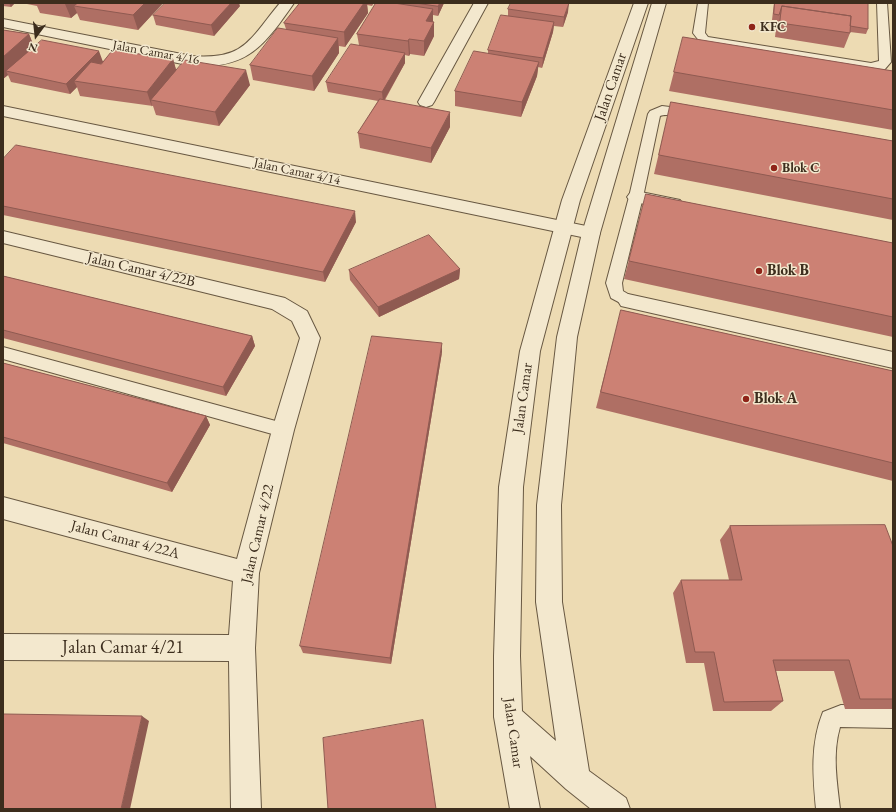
<!DOCTYPE html>
<style>
body{margin:0}
#map{position:relative;width:896px;height:812px;overflow:hidden;background:#eddbb3;font-family:"EB Garamond",serif}
canvas{display:block}
.frame{position:absolute;inset:0;border:4px solid #3c2d1d;pointer-events:none}
.north{position:absolute;left:16px;top:16px;width:40px;height:40px;-webkit-text-stroke:3px #f3e8ce;paint-order:stroke;rotate:195deg;font-size:11px;font-weight:700;line-height:16px;text-align:center;color:#3c2d1d}
.north::after{content:'';display:block;margin:auto;width:14px;height:18px;background:#3c2d1d;clip-path:polygon(50% 0,100% 100%,50% 72%,0 100%)}
</style>
<div id="map">
<canvas width="896" height="812"></canvas>
<div class="frame"></div>
<div class="north">N</div>
</div>
<script>
const g = document.querySelector('canvas').getContext('2d');
g.lineJoin = 'round';
function stroke(path, color, width, dash) { g.strokeStyle = color; g.lineWidth = width; g.lineCap = dash ? 'butt' : 'round'; g.setLineDash(dash || []); g.stroke(path); }
function paint(path, color) { g.fillStyle = color; g.fill(path, 'evenodd'); }
function write(font, color, halo, rows, align = 'center') {
  g.font = font + ' "EB Garamond",serif'; g.lineWidth = 3; g.setLineDash([]); g.textBaseline = 'middle'; g.strokeStyle = halo; g.fillStyle = color; for (const [text, x, y, turn = 0] of rows) {
    g.save(); g.translate(x, y); g.rotate((+turn || 0) * Math.PI / 180); g.textAlign = isNaN(turn) ? turn : align; if (halo) g.strokeText(text, 0, 0); g.fillText(text, 0, 0); g.restore();
  }
}
const service = new Path2D(`
 M 698,3 L 708,3 L 705,33 L 708,37 L 871,63 L 879,61 L 877,3 L 887,3 L 891,62 L 885,69 L 871,71 L 700,42 L 693,33 Z
 M 662,106 L 678,108 L 680,111 C 676,118 666,113 660,116 L 643,197 L 622,283 L 623,291 L 633,297 L 636,301 L 633,305 L 628,307 L 611,298 L 606,283 L 629,197 L 648,114 L 650,111 Z
 M 3,347 L 283,423 L 289,425 L 292,430 L 289,435 L 283,437 L 3,359 Z
 M 841,705 L 893,706 L 893,728 L 840,727 C 832,754 837,782 840,809 L 816,809 C 813,776 810,744 823,712 Z`);
const minor = new Path2D(`
 M 280,3 L 294,3 C 264,46 248,69 192,66 L 3,27 L 3,19 L 192,56 C 245,60 249,40 280,3 Z
 M 474,3 L 488,3 L 434,102 L 432,105 L 426,107 L 420,105 L 418,102 Z
 M 3,106 L 591,227 L 598,228 L 600,233 L 598,238 L 591,239 L 3,116 Z
 M 636,191 L 680,200 L 683,204 L 680,208 L 674,210 L 630,201 L 627,197 L 630,193 Z
 M 3,231 L 285,298 L 307,311 L 320,338 L 294,430 L 259,573 L 255,648 L 261,809 L 231,809 L 229,661 L 3,660 L 3,634 L 229,635 L 233,581 L 3,519 L 3,497 L 237,559 L 272,430 L 300,338 L 292,321 L 272,309 L 3,243 Z
 M 628,294 L 893,352 L 893,368 L 621,306 L 618,301 L 621,296 Z`);
const tertiary = new Path2D(`
 M 634,3 L 648,3 L 580,200 L 540,351 L 523,487 L 520,656 L 522,711 L 556,741 L 536,602 L 537,505 L 557,337 L 582,233 L 652,3 L 666,3 L 600,233 L 577,337 L 561,505 L 562,602 L 589,771 L 626,798 L 630,809 L 591,809 L 566,789 L 530,756 L 540,809 L 510,809 L 494,717 L 494,656 L 499,487 L 520,351 L 562,200 Z`);
stroke(service, '#685842', 2);
stroke(minor, '#685842', 2);
stroke(tertiary, '#685842', 2);
paint(service, '#f3e8ce');
paint(minor, '#f3e8ce');
paint(tertiary, '#f3e8ce');
paint(new Path2D(`
 M 3,3 L 15,3 L 11,7 L 3,6 Z
 M 22,3 L 163,3 L 138,30 L 80,20 L 77,13 L 71,18 L 40,13 L 37,6 Z
 M 300,3 L 374,3 L 372,6 L 367,5 L 368,13 L 345,47 L 339,46 L 339,53 L 314,91 L 253,80 L 250,65 L 286,29 L 284,23 Z
 M 376,3 L 444,3 L 438,16 L 433,15 L 433,22 L 434,22 L 434,36 L 424,56 L 410,54 L 409,56 L 405,55 L 405,63 L 385,100 L 450,127 L 431,163 L 360,148 L 358,133 L 378,101 L 328,92 L 326,82 L 359,45 L 357,34 Z
 M 774,3 L 868,3 L 868,29 L 866,34 L 850,32 L 850,33 L 844,48 L 775,37 L 777,20 L 772,20 Z
 M 240,6 L 214,36 L 156,25 L 153,15 Z
 M 508,9 L 568,12 L 563,27 L 554,26 L 553,32 L 542,68 L 538,67 L 537,76 L 521,117 L 455,106 L 455,91 L 488,54 L 488,50 L 508,16 Z
 M 3,30 L 29,34 L 34,47 L 103,61 L 173,59 L 176,70 L 250,85 L 219,126 L 156,115 L 153,106 L 80,96 L 77,87 L 70,94 L 11,82 L 8,75 L 3,79 Z
 M 683,37 L 893,71 L 893,130 L 669,91 Z
 M 671,102 L 893,141 L 893,220 L 654,174 Z
 M 3,159 L 356,222 L 325,282 L 3,215 Z
 M 646,194 L 893,243 L 893,337 L 624,279 Z
 M 460,269 L 459,279 L 379,317 L 350,280 L 349,270 Z
 M 3,276 L 252,336 L 255,346 L 226,396 L 3,338 Z
 M 621,310 L 893,371 L 893,481 L 596,408 Z
 M 442,352 L 391,664 L 303,653 L 300,646 Z
 M 3,363 L 206,416 L 210,425 L 172,492 L 3,443 Z
 M 730,526 L 893,546 L 893,709 L 845,709 L 834,671 L 776,671 L 783,701 L 771,711 L 713,711 L 704,663 L 686,663 L 673,593 L 681,580 L 729,580 L 720,540 Z`), '#af6f64');
paint(new Path2D(`
 M 9,3 L 15,3 L 11,7 Z
 M 66,3 L 88,3 L 74,6 L 77,13 L 71,18 L 65,4 Z
 M 145,3 L 163,3 L 138,30 L 133,15 Z
 M 231,3 L 239,3 L 240,6 L 214,36 L 211,25 Z
 M 364,3 L 367,3 L 368,13 L 345,47 L 344,32 Z
 M 440,3 L 444,3 L 438,16 L 438,6 Z
 M 569,3 L 568,12 L 563,27 L 564,17 Z
 M 433,9 L 433,23 L 426,21 Z
 M 434,22 L 434,36 L 424,56 L 424,41 Z
 M 554,22 L 553,32 L 542,68 L 543,58 Z
 M 29,34 L 35,49 L 6,71 L 8,75 L 3,79 L 3,57 Z
 M 338,38 L 339,53 L 314,91 L 312,76 Z
 M 409,39 L 410,54 L 409,56 L 408,41 Z
 M 99,51 L 103,62 L 74,81 L 77,87 L 70,94 L 66,84 Z
 M 405,53 L 405,63 L 383,102 L 382,92 Z
 M 173,59 L 177,73 L 151,100 L 152,107 L 147,92 Z
 M 539,62 L 537,76 L 521,117 L 522,102 Z
 M 246,70 L 250,85 L 219,126 L 215,112 Z
 M 450,112 L 450,127 L 431,163 L 431,148 Z
 M 355,211 L 356,222 L 325,282 L 323,272 Z
 M 460,269 L 459,279 L 379,317 L 378,307 Z
 M 252,336 L 255,346 L 226,396 L 223,387 Z
 M 442,343 L 442,352 L 391,664 L 390,658 Z
 M 206,416 L 210,425 L 172,492 L 167,483 Z
 M 142,716 L 149,721 L 130,809 L 121,809 Z`), '#8f5a51');
const building = new Path2D(`
 M 78,3 L 145,3 L 133,15 L 74,6 Z
 M 165,3 L 231,3 L 211,25 L 153,15 Z
 M 300,3 L 364,3 L 344,32 L 284,23 Z
 M 376,3 L 394,3 L 433,9 L 426,21 L 434,22 L 424,41 L 409,39 L 408,41 L 357,34 Z
 M 416,3 L 440,3 L 438,6 Z
 M 511,3 L 569,3 L 564,17 L 508,9 Z
 M 775,3 L 868,3 L 868,29 L 850,26 L 851,16 L 782,6 L 779,15 L 774,14 Z
 M 782,6 L 851,16 L 850,33 L 780,23 Z
 M 501,15 L 554,22 L 543,58 L 488,50 Z
 M 278,28 L 338,38 L 312,76 L 250,65 Z
 M 3,30 L 29,34 L 3,57 Z
 M 683,37 L 893,71 L 893,110 L 674,72 Z
 M 42,40 L 99,51 L 66,84 L 6,71 Z
 M 351,44 L 405,53 L 382,92 L 326,82 Z
 M 113,50 L 173,59 L 147,92 L 74,81 L 91,62 L 101,64 Z
 M 474,51 L 539,62 L 522,102 L 455,91 Z
 M 185,60 L 246,70 L 215,112 L 151,100 Z
 M 380,99 L 450,112 L 431,148 L 358,133 Z
 M 671,102 L 893,141 L 893,199 L 659,155 Z
 M 16,145 L 355,211 L 323,272 L 3,206 L 3,159 Z
 M 646,194 L 893,243 L 893,317 L 629,261 Z
 M 429,235 L 460,269 L 378,307 L 349,270 Z
 M 3,276 L 252,336 L 223,387 L 3,330 Z
 M 621,310 L 893,371 L 893,463 L 601,392 Z
 M 372,336 L 442,343 L 390,658 L 300,646 Z
 M 3,363 L 206,416 L 167,483 L 3,437 Z
 M 885,525 L 893,546 L 893,699 L 860,699 L 849,660 L 773,660 L 783,701 L 724,702 L 714,652 L 695,652 L 681,580 L 742,580 L 730,526 Z
 M 3,714 L 142,716 L 121,809 L 3,809 Z
 M 423,720 L 436,809 L 328,809 L 323,738 Z`);
paint(building, '#cc8174');
stroke(building, '#8f5a51', 1);
for (const [x, y, r, color] of [
 [752,27,4,"#8f2418"],
 [774,168,4,"#8f2418"],
 [759,271,4,"#8f2418"],
 [746,399,4,"#8f2418"]
]) { const dot = new Path2D(); dot.arc(x, y, r, 0, 2 * Math.PI); g.fillStyle = color; g.fill(dot); stroke(dot, '#f3e8ce', 1.5); }
write('bold 13px', '#3c2d1d', '#f3e8ce', [
 ["KFC",760,27],
 ["Blok C",782,168]
], 'left');
write('13px', '#3c2d1d', '#f3e8ce', [
 ["Jalan Camar 4/16",156,53,10],
 ["Jalan Camar 4/14",297,172,12]
]);
write('15px', '#3c2d1d', '#f3e8ce', [
 ["Jalan Camar",611,87,-71],
 ["Jalan Camar 4/22B",141,270,13],
 ["Jalan Camar",523,398,-82],
 ["Jalan Camar 4/22",258,534,-77],
 ["Jalan Camar 4/22A",125,540,15],
 ["Jalan Camar",513,733,82]
]);
write('bold 15px', '#3c2d1d', '#f3e8ce', [
 ["Blok B",767,271],
 ["Blok A",754,399]
], 'left');
write('18px', '#3c2d1d', '#f3e8ce', [
 ["Jalan Camar 4/21",123,648]
]);
</script>
